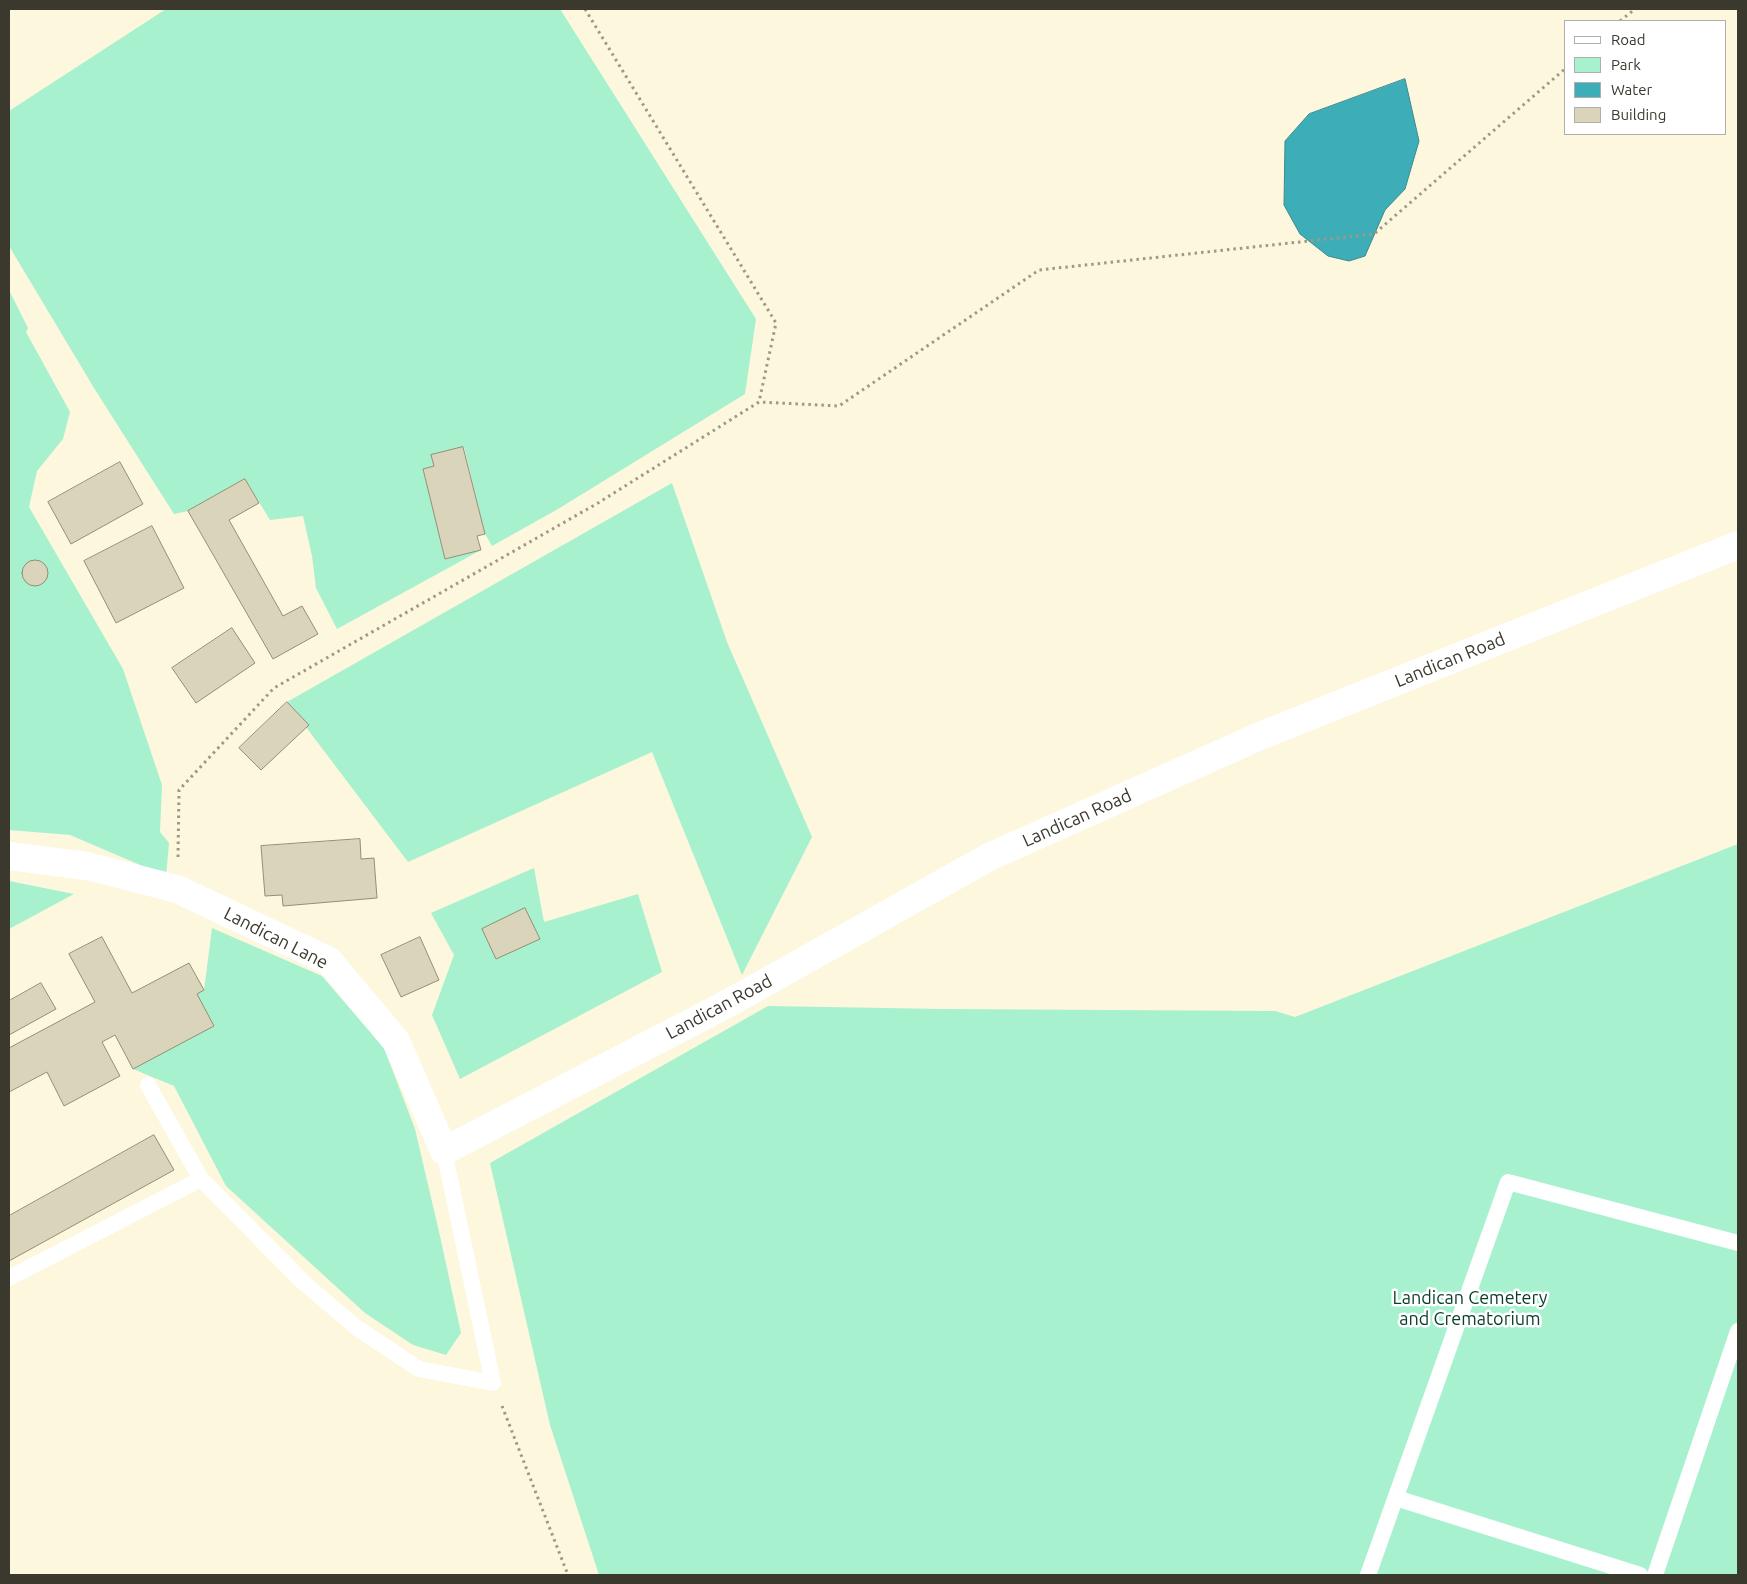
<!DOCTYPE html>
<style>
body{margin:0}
#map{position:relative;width:1747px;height:1584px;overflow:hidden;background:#fdf7dd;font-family:Ubuntu,sans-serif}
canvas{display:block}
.frame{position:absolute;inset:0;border:10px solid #3b382e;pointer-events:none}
.legend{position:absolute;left:1564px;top:20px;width:162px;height:115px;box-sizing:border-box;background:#fff;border:1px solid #b1afab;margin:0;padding:6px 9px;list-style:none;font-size:15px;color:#3b382e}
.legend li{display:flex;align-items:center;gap:10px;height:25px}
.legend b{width:25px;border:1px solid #b1afab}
</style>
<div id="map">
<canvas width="1747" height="1584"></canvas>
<div class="frame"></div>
<ul class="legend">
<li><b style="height:6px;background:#fff"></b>Road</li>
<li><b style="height:14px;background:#a7f1cf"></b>Park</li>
<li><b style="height:14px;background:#3dadb8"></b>Water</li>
<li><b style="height:14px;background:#dad4bb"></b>Building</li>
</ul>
</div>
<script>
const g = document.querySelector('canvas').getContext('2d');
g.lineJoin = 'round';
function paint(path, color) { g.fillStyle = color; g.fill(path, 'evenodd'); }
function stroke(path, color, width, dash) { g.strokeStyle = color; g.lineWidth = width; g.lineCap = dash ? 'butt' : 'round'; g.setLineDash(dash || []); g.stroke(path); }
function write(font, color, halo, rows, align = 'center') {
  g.font = font + ' Ubuntu,sans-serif'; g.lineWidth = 5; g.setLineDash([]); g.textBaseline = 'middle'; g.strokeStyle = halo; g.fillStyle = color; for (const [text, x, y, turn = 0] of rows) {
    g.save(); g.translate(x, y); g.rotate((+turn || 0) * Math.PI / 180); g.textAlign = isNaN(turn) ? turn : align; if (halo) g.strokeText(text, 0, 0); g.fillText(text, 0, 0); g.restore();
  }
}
paint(new Path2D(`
 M 166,9 L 560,9 L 756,319 L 745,394 L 558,509 L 492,546 L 485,534 L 464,447 L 431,455 L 434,466 L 423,469 L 445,559 L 481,550 L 337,629 L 316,588 L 312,556 L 303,516 L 270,520 L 245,479 L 188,511 L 174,514 L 94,388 L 9,246 L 9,111 Z
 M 9,290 L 28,328 L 26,332 L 70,412 L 63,439 L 37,471 L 29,507 L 123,669 L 162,785 L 160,832 L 169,843 L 166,876 L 70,835 L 9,830 Z
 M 672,483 L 727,642 L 812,837 L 742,975 L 652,752 L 408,862 L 287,702 Z
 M 1738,844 L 1738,1575 L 599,1575 L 550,1425 L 490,1163 L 768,1006 L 944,1009 L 1275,1011 L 1295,1017 Z
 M 534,868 L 544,922 L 638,894 L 662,972 L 460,1079 L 432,1015 L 454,955 L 431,913 Z
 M 9,881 L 74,894 L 9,929 Z
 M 212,928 L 322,976 L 384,1048 L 415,1129 L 440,1236 L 461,1333 L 446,1355 L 413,1345 L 365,1313 L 226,1186 L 174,1086 L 133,1069 L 197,994 L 204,990 Z`), '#a7f1cf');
const water = new Path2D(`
 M 1405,79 L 1419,141 L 1405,189 L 1385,210 L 1365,256 L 1349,261 L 1328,256 L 1300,234 L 1284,205 L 1285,141 L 1309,114 Z`);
paint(water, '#3dadb8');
stroke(water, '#3c8a8f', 1);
const building = new Path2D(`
 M 463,447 L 485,534 L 477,536 L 481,550 L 445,559 L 423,469 L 434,466 L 431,455 Z
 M 120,462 L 143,504 L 71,544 L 48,502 Z
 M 245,479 L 259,503 L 229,520 L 283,616 L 302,606 L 318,634 L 273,659 L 188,511 Z
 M 152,526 L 184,588 L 116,623 L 84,561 Z
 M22 573a13 13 0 1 1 26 0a13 13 0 1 1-26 0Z
 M 232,628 L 255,663 L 196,703 L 172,668 Z
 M 287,702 L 309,725 L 261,770 L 239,748 Z
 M 360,839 L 361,859 L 374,858 L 377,898 L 283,906 L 282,895 L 265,896 L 261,846 Z
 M 525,908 L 540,939 L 496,959 L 482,929 Z
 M 102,937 L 132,993 L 189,963 L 204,990 L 197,994 L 214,1026 L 133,1069 L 115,1035 L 102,1042 L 120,1076 L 64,1106 L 47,1072 L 9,1092 L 9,1048 L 95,1002 L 69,954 Z
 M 420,937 L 439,980 L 401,997 L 381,955 Z
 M 41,983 L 56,1009 L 9,1035 L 9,1001 Z
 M 154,1135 L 174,1170 L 9,1261 L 9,1216 Z`);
paint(building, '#dad4bb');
stroke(building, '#938e76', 1);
stroke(new Path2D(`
 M 585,9 L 776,323 L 759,402
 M 1620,21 L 1635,9
 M 178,857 L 179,790 L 274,688 L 598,503 L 759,402 L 839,406 L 1039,270 L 1374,234 L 1566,68
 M 502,1406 L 568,1575`), '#9e9987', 3, [2.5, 4]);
stroke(new Path2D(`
 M 148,1085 L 201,1179
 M 9,1278 L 201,1179 L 304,1283 L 357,1328 L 419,1369 L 493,1383 L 444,1151
 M 1396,1498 L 1640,1575
 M 1368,1575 L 1508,1182 L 1738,1243
 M 1655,1575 L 1738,1331`), '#fff', 16);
stroke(new Path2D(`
 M 9,856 L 87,866 L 177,889 L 329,961 L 396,1041 L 444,1151 L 727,1004 L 989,857 L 1260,736 L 1738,545`), '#fff', 28);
write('18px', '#3b382e', '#fff', [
 ["Landican Road",1450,660,-22],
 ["Landican Road",1077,818,-24],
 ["Landican Lane",276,938,27],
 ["Landican Road",719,1007,-28]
]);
write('18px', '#0a3d2a', '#fff', [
 ["Landican Cemetery",1470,1298],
 ["and Crematorium",1470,1319]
]);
</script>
